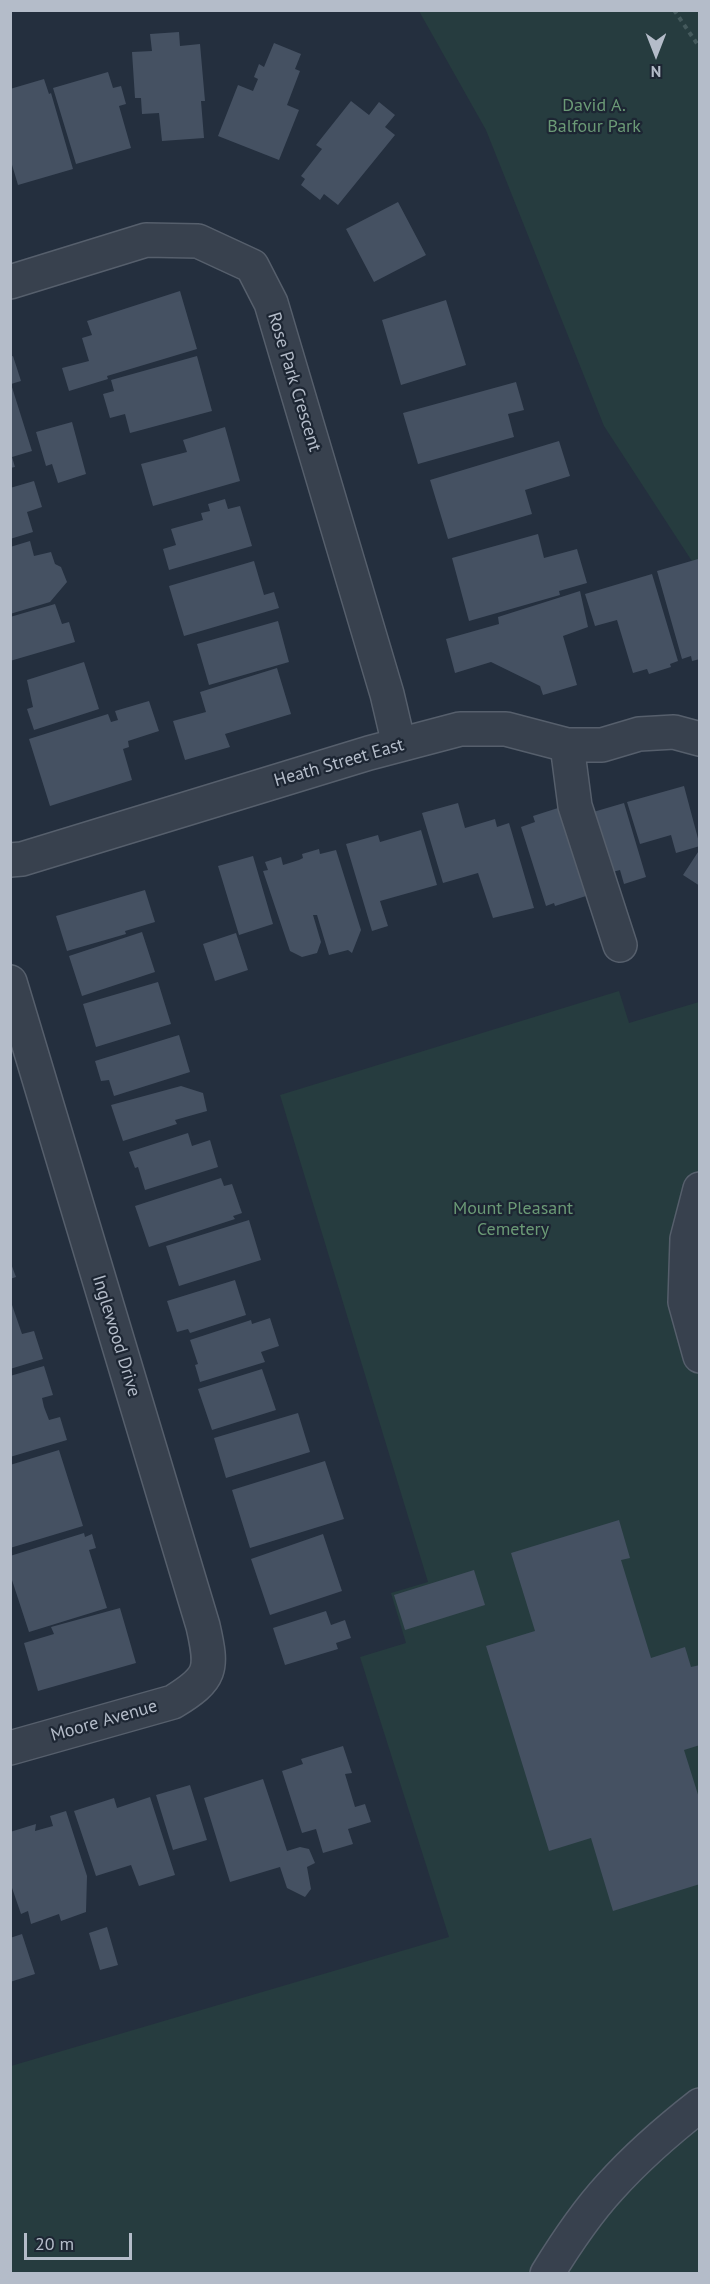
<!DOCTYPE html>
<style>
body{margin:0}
#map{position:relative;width:710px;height:2284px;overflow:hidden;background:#242f3e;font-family:"PT Sans",sans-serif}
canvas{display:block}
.frame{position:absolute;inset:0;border:12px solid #b4bcc9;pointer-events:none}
.north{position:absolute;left:626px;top:24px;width:60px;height:60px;-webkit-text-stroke:4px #1d2633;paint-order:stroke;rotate:180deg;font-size:16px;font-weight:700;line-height:24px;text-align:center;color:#b4bcc9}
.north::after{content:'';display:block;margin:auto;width:21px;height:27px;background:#b4bcc9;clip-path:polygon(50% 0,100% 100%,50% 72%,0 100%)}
.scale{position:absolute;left:24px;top:2233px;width:108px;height:27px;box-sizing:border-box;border:3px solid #b4bcc9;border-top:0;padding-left:8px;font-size:18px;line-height:21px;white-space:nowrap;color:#b4bcc9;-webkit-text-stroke:4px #1d2633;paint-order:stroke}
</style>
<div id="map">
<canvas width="710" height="2284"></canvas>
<div class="frame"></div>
<div class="north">N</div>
<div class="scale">20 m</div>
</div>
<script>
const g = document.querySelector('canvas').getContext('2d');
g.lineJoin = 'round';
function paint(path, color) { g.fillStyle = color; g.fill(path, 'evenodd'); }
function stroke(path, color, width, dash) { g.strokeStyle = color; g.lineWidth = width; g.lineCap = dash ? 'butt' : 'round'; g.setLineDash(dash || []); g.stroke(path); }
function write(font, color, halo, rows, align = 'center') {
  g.font = font + ' "PT Sans",sans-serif'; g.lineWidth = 4.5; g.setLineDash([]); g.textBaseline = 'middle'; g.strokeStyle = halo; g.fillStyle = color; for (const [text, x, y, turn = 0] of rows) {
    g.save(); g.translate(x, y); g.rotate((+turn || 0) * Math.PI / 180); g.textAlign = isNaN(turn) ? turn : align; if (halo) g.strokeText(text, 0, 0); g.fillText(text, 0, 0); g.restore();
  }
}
paint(new Path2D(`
 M 419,11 L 699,11 L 699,572 L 604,426 L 486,130 Z
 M 619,991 L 629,1023 L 699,1002 L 699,2273 L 11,2274 L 11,2066 L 449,1937 L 360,1657 L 406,1643 L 391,1593 L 428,1582 L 280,1095 Z`), '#263c3f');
paint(new Path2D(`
 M 179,32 L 180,46 L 200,44 L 205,101 L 201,101 L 204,138 L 162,141 L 159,113 L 142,114 L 141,98 L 135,98 L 132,52 L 152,51 L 150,34 Z
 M 274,43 L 301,54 L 295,69 L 300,71 L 287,105 L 299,110 L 279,160 L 218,136 L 238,85 L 253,91 L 258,79 L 254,77 L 259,64 L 264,67 Z
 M 108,72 L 113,88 L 121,86 L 126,104 L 119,106 L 131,148 L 76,164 L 53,88 Z
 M 44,79 L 49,94 L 51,93 L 73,169 L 18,185 L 10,158 L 10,89 Z
 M 351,101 L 369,115 L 379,102 L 395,115 L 385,127 L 395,135 L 338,205 L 324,194 L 320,200 L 301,185 L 305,179 L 301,176 L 322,149 L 316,145 Z
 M 398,202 L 426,255 L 374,282 L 346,229 Z
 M 180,291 L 197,349 L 107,376 L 108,379 L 69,391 L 62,368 L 89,361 L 82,338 L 92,335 L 87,321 Z
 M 446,300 L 466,365 L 401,385 L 382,320 Z
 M 13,356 L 21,381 L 11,384 L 32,451 L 12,457 L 15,467 L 10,468 L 10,357 Z
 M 197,356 L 212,411 L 130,433 L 125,414 L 110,418 L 103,394 L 114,391 L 111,380 Z
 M 516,382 L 524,410 L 508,414 L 514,437 L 418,464 L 403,413 Z
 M 72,422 L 86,474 L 58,483 L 52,464 L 46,466 L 36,432 Z
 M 225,427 L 240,481 L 153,506 L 141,464 L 187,452 L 183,440 Z
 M 559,441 L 570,476 L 525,490 L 532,514 L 448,539 L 430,480 Z
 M 34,481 L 42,507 L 27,512 L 33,532 L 10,539 L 10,488 Z
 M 225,499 L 228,509 L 240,506 L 252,546 L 169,570 L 163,549 L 176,545 L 171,529 L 203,520 L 201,513 L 210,511 L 208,504 Z
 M 538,534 L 544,558 L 577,549 L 587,583 L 559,591 L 560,595 L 469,621 L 452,558 Z
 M 30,541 L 34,556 L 51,552 L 55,564 L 61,567 L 67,582 L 50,602 L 10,614 L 10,547 Z
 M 698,559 L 700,566 L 700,659 L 692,661 L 691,656 L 682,659 L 657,571 Z
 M 254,561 L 264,595 L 274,592 L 279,608 L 184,636 L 169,586 Z
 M 652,574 L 678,661 L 670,664 L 671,667 L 649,674 L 647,669 L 633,673 L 617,620 L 595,626 L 585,594 Z
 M 580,591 L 588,627 L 563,636 L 577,685 L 543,695 L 540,686 L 491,662 L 455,673 L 446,639 L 499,624 L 498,617 Z
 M 55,604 L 62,624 L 69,622 L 75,642 L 10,661 L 10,617 Z
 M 278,621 L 289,662 L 209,685 L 197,644 Z
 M 84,662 L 99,709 L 34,730 L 27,709 L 33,707 L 27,680 Z
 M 277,668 L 291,714 L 225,734 L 230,747 L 185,760 L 173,721 L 206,712 L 200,692 Z
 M 149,701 L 159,731 L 128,741 L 129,747 L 123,749 L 132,780 L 50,806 L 29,739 L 108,714 L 111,722 L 118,720 L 115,711 Z
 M 684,786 L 700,846 L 676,853 L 671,835 L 640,844 L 627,802 Z
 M 458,803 L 465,828 L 495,819 L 497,827 L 509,823 L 534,908 L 493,918 L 478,873 L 443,883 L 422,813 Z
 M 624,803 L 646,877 L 624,884 L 620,870 L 601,875 L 583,815 Z
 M 558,808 L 586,896 L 555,906 L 554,903 L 546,906 L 521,827 L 535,822 L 533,816 Z
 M 421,830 L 437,885 L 380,901 L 388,926 L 372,931 L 346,844 L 378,835 L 380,842 Z
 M 319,849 L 320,854 L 336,850 L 361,930 L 352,953 L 348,950 L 329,955 L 317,915 L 313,915 L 321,942 L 317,953 L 302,957 L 290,951 L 263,871 L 268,870 L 265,862 L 281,857 L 283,865 L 299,860 L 303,858 L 302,854 Z
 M 700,849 L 700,886 L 683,875 Z
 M 253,856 L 273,924 L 239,935 L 218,866 Z
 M 145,890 L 155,922 L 125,931 L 126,934 L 67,951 L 56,916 Z
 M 142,932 L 155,972 L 82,996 L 69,956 Z
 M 236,933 L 248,970 L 215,981 L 203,944 Z
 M 158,982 L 171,1024 L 96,1047 L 83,1004 Z
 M 179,1035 L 190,1072 L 114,1096 L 109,1080 L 101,1081 L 95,1061 Z
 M 181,1086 L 203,1093 L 207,1111 L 175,1120 L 177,1124 L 123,1141 L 111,1105 Z
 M 188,1133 L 192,1146 L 210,1140 L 218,1167 L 145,1190 L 138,1167 L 135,1168 L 129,1152 Z
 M 221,1178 L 224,1186 L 232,1184 L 242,1213 L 233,1216 L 235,1219 L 149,1247 L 135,1206 Z
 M 249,1220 L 261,1260 L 179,1286 L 166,1246 Z
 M 10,1261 L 16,1277 L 10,1279 Z
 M 235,1280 L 246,1315 L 190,1333 L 188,1329 L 177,1332 L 167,1301 Z
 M 10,1299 L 22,1334 L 34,1331 L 43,1359 L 10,1369 Z
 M 270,1318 L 279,1346 L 261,1352 L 265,1362 L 200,1382 L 195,1365 L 198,1364 L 190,1340 L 251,1320 L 252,1324 Z
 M 44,1366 L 53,1395 L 42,1398 L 44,1407 L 49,1420 L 60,1417 L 67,1440 L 10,1457 L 10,1376 Z
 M 262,1369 L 276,1410 L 212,1430 L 198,1389 Z
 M 298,1413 L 310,1452 L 226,1478 L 214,1438 Z
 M 59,1450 L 83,1526 L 10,1548 L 10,1465 Z
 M 325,1461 L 344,1519 L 250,1548 L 232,1490 Z
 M 619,1520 L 630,1558 L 621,1560 L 651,1658 L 685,1647 L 691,1667 L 700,1665 L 700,1745 L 684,1750 L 700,1801 L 700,1884 L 613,1911 L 591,1838 L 549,1851 L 486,1646 L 535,1631 L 511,1553 Z
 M 84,1533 L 85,1537 L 92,1534 L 96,1548 L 89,1550 L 107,1608 L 29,1632 L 10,1574 L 10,1556 Z
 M 323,1534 L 342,1591 L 270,1615 L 251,1559 Z
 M 474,1570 L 485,1605 L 405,1630 L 394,1595 Z
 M 120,1608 L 136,1663 L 38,1691 L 24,1643 L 54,1634 L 51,1627 Z
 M 326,1611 L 331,1625 L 345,1620 L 351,1638 L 336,1643 L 338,1649 L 285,1665 L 273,1628 Z
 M 343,1746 L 352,1773 L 345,1774 L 355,1807 L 365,1804 L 371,1822 L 348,1829 L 353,1844 L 323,1853 L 316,1829 L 302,1833 L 282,1771 L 303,1764 L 301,1759 Z
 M 263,1779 L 287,1851 L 300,1847 L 309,1849 L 315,1863 L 307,1867 L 311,1889 L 305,1897 L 287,1888 L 280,1867 L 230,1882 L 204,1798 Z
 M 190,1785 L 207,1840 L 173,1850 L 156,1795 Z
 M 150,1797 L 175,1875 L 139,1886 L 131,1865 L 96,1876 L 74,1811 L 114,1798 L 117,1808 Z
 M 66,1811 L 87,1876 L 86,1912 L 61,1921 L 59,1914 L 31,1924 L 28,1911 L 21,1914 L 10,1882 L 10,1832 L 36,1824 L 35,1831 L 53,1826 L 50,1816 Z
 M 107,1927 L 118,1965 L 100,1970 L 89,1933 Z
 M 22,1934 L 35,1974 L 10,1982 L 10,1938 Z`), '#455162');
const minor = new Path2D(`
 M 10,282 L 146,240 L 198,241 L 252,266 L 271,303 L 387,694 L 399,745
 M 567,745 L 575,806 L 620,945
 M 10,860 L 22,859 L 369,753 L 460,729 L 506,729 L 567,745 L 602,745 L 639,734 L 674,732 L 700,739
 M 10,982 L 203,1626 C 213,1670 212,1678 173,1702 L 10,1748
 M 700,1189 L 687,1239 L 685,1302 L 700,1356
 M 547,2274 C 566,2243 586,2213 610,2187 C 637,2157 668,2130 700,2105`);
stroke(minor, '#565f6c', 36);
stroke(new Path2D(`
 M 674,10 L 700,48`), '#44595c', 4, [4.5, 4.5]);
stroke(minor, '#38414e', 33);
write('18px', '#6b9a76', '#1d2633', [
 ["David A.",594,106],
 ["Balfour Park",594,127],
 ["Mount Pleasant",513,1209],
 ["Cemetery",513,1230]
]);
write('18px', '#b4bcc9', '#1d2633', [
 ["Rose Park Crescent",294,382,73],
 ["Heath Street East",339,763,-16],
 ["Inglewood Drive",116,1336,73],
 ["Moore Avenue",104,1721,-16]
]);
</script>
